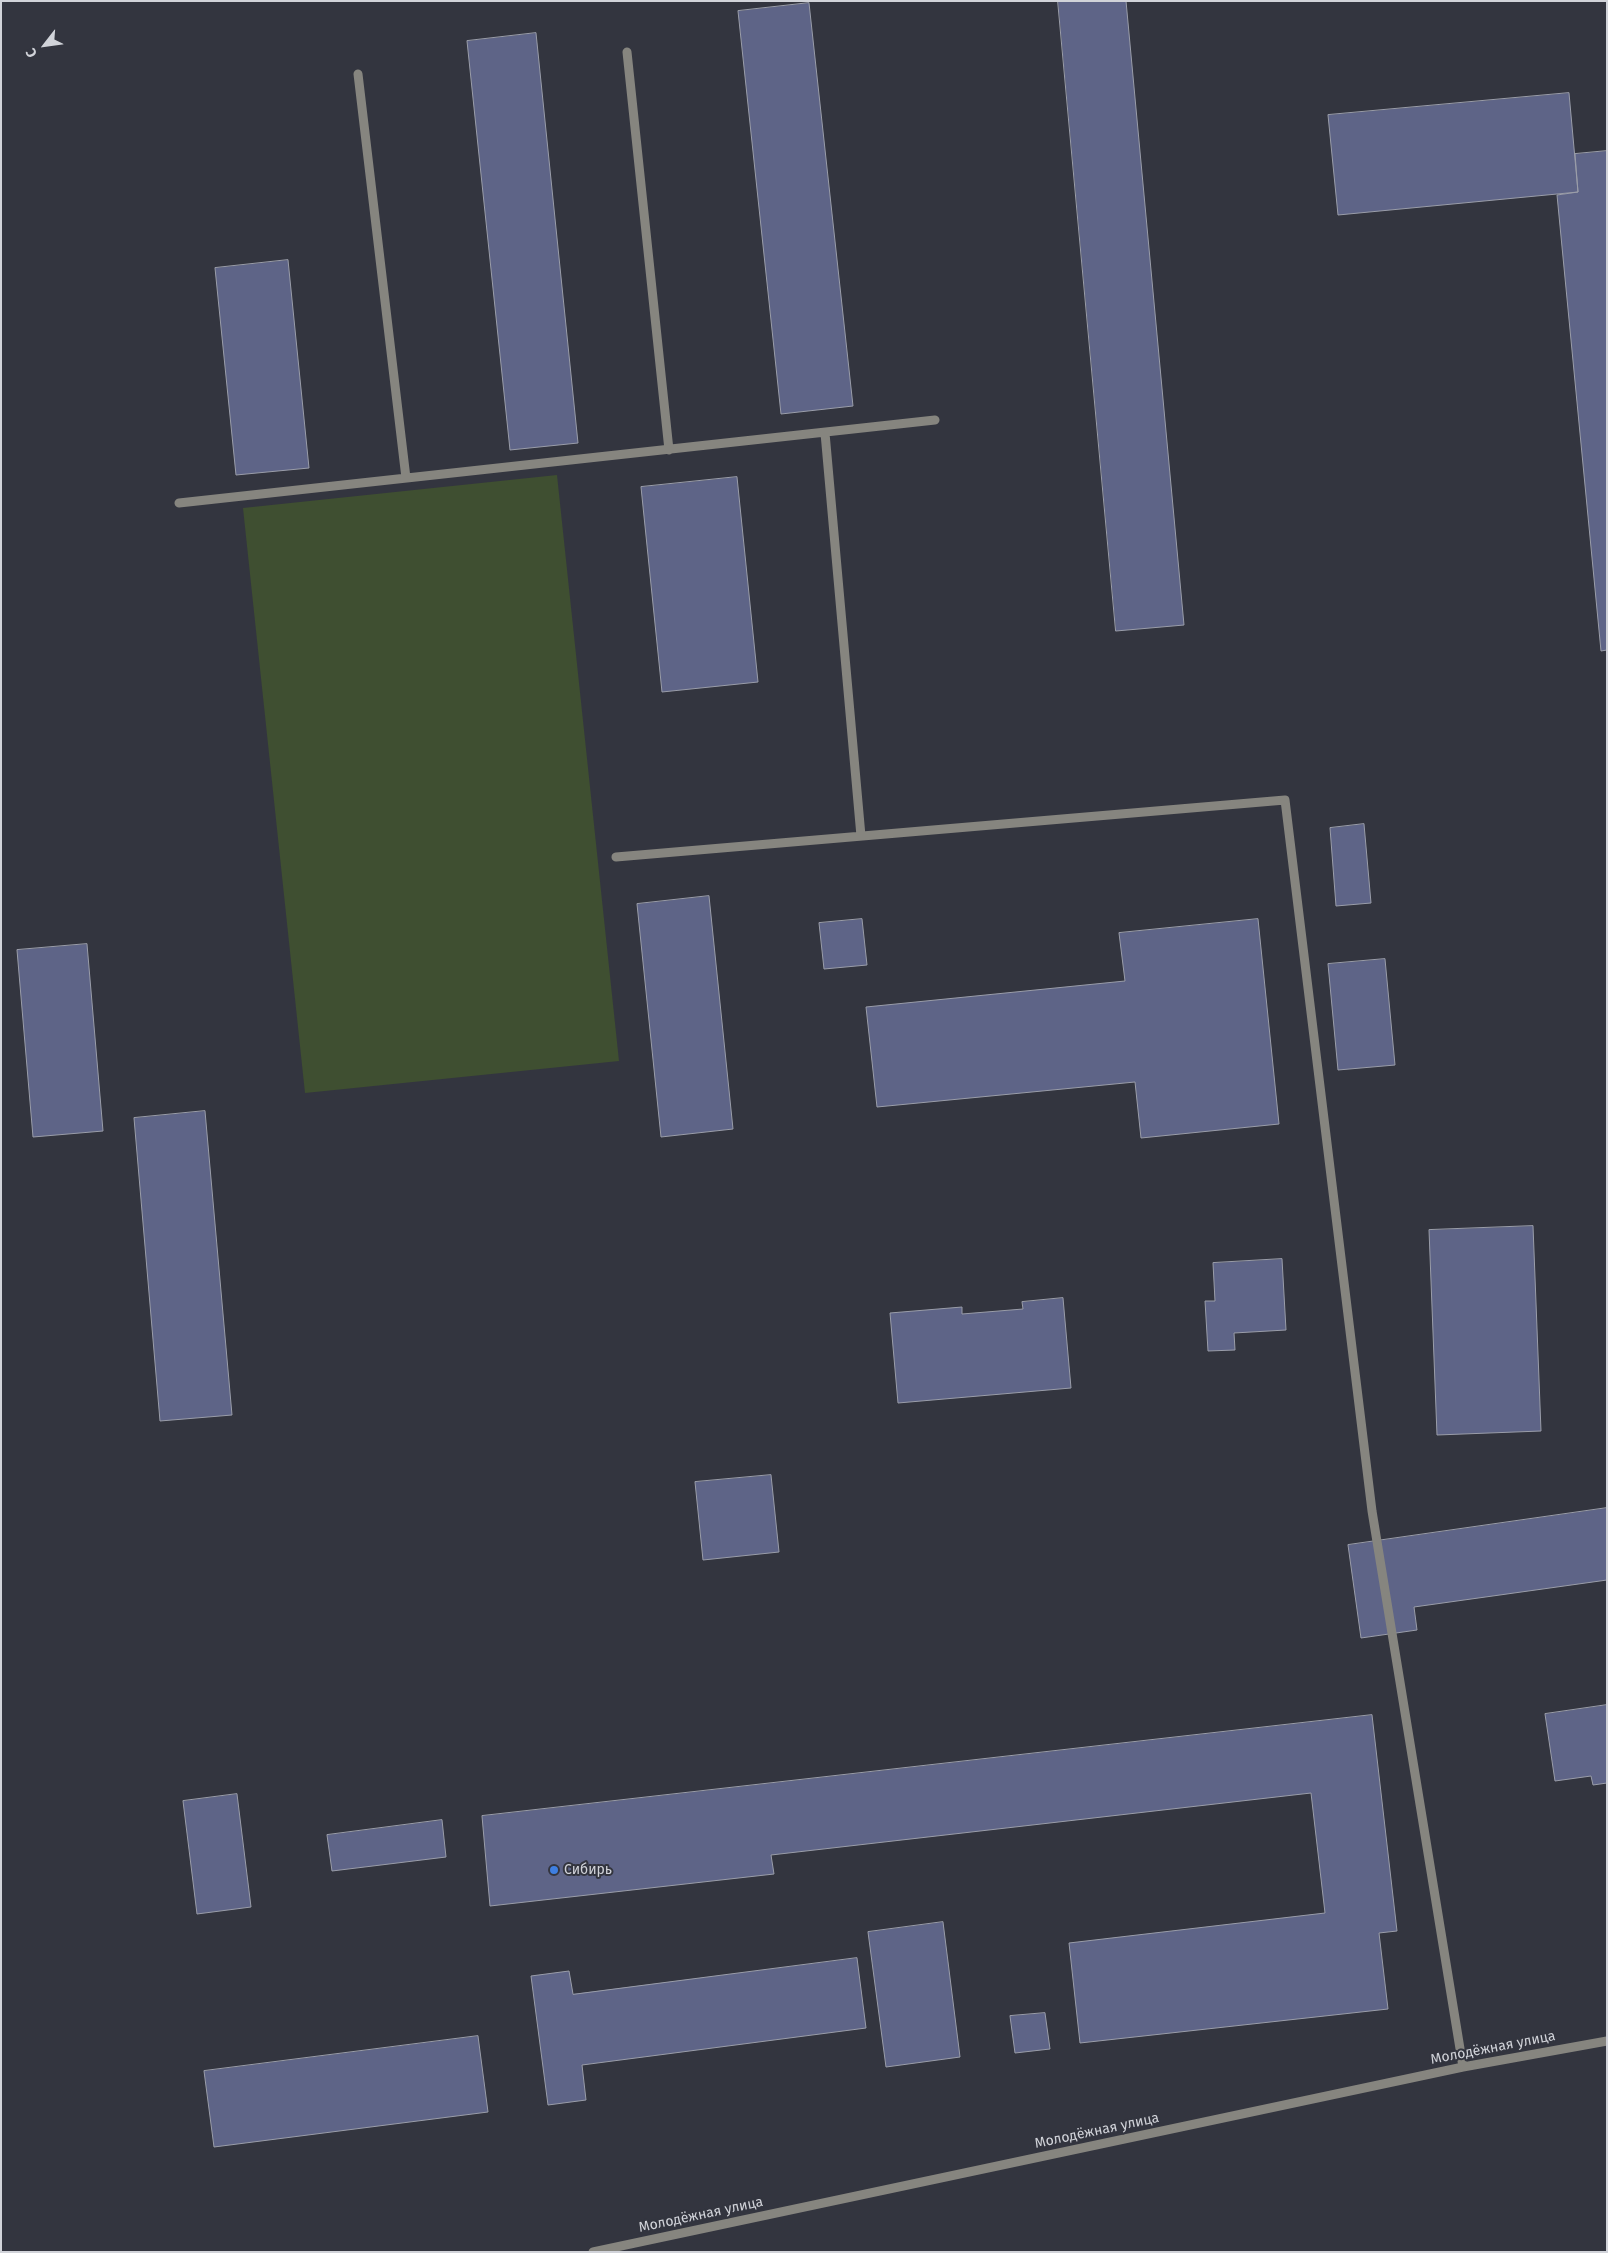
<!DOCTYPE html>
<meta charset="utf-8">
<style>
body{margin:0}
#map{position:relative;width:1608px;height:2253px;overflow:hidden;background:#33353f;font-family:"Fira Sans",sans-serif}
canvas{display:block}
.frame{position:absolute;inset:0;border:2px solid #d1d3d9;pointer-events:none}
.north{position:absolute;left:20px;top:20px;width:50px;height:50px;-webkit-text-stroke:4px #33353f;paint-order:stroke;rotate:240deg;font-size:14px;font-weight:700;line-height:20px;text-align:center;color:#d1d3d9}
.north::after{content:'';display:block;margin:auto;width:18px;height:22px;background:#d1d3d9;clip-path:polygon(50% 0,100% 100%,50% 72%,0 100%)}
</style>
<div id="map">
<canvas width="1608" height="2253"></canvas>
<div class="frame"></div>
<div class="north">С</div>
</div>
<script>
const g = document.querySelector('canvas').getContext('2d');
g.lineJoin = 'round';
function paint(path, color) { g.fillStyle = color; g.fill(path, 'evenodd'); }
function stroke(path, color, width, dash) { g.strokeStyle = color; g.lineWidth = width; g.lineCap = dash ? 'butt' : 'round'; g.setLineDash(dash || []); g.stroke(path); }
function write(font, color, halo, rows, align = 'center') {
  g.font = font + ' "Fira Sans",sans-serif'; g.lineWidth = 4; g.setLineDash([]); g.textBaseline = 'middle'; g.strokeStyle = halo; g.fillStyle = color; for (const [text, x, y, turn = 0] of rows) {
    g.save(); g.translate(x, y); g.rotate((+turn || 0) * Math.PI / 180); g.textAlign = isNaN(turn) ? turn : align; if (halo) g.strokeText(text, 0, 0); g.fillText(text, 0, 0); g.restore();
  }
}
paint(new Path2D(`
 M 557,475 L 619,1061 L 305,1093 L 243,508 Z`), '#3f4f31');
const building = new Path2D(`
 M 1058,1 L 1126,1 L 1184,625 L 1116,631 Z
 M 809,3 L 853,406 L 781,414 L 738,11 Z
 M 536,33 L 578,443 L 510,450 L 467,41 Z
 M 1569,93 L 1578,192 L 1338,215 L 1328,115 Z
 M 1607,151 L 1607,650 L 1601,651 L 1557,195 L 1578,192 L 1575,154 Z
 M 288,260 L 309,468 L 236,475 L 215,268 Z
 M 737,477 L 758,682 L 662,692 L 641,487 Z
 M 1364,824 L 1371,903 L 1336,906 L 1330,828 Z
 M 709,896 L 733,1129 L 661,1137 L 637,904 Z
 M 862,919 L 867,965 L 824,969 L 819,923 Z
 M 1258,919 L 1279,1124 L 1141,1138 L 1135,1082 L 877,1107 L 866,1007 L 1125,981 L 1119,933 Z
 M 87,944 L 103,1131 L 33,1137 L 17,950 Z
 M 1385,959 L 1395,1065 L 1338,1070 L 1328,964 Z
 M 205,1111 L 232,1415 L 160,1421 L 134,1118 Z
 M 1533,1226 L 1541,1431 L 1437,1435 L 1429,1230 Z
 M 1282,1259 L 1286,1330 L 1234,1333 L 1235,1350 L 1208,1351 L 1205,1301 L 1215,1301 L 1213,1263 Z
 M 1063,1298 L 1071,1388 L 898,1403 L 890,1313 L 962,1307 L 962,1314 L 1023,1309 L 1022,1302 Z
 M 771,1475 L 779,1552 L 703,1560 L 695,1482 Z
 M 1607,1508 L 1607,1580 L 1414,1607 L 1417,1630 L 1361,1638 L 1348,1545 Z
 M 1607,1705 L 1607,1783 L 1593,1785 L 1591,1776 L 1555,1781 L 1545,1714 Z
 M 1372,1715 L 1397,1931 L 1379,1933 L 1388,2009 L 1080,2043 L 1069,1943 L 1325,1913 L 1311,1793 L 771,1855 L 774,1874 L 490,1906 L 482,1816 Z
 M 237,1794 L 251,1907 L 197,1914 L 183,1801 Z
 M 442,1820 L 446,1857 L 332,1871 L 327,1835 Z
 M 943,1922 L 960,2057 L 886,2067 L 868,1932 Z
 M 857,1958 L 866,2028 L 582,2065 L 586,2100 L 548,2105 L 531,1976 L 569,1971 L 573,1994 Z
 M 1045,2013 L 1050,2049 L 1015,2053 L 1010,2016 Z
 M 478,2036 L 488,2112 L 214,2147 L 204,2071 Z`);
paint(building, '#5e6487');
stroke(building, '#9a9da9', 1);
stroke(new Path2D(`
 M 627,52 L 669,450
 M 358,74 L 406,478
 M 825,433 L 861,836
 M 179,503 L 935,420
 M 616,857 L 1285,800 L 1372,1511 L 1463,2067
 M 593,2252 L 1463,2067 L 1607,2041`), '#86857f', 9);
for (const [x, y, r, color] of [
 [554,1870,5,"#3f7fe0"]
]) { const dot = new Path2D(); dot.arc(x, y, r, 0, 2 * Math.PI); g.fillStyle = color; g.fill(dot); stroke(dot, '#33353f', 2); }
write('14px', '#d1d3d9', '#33353f', [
 ["Сибирь",564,1870]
], 'left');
write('14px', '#d1d3d9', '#33353f', [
 ["Молодёжная улица",1493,2048,-11],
 ["Молодёжная улица",1097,2131,-12],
 ["Молодёжная улица",701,2215,-12]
]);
</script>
